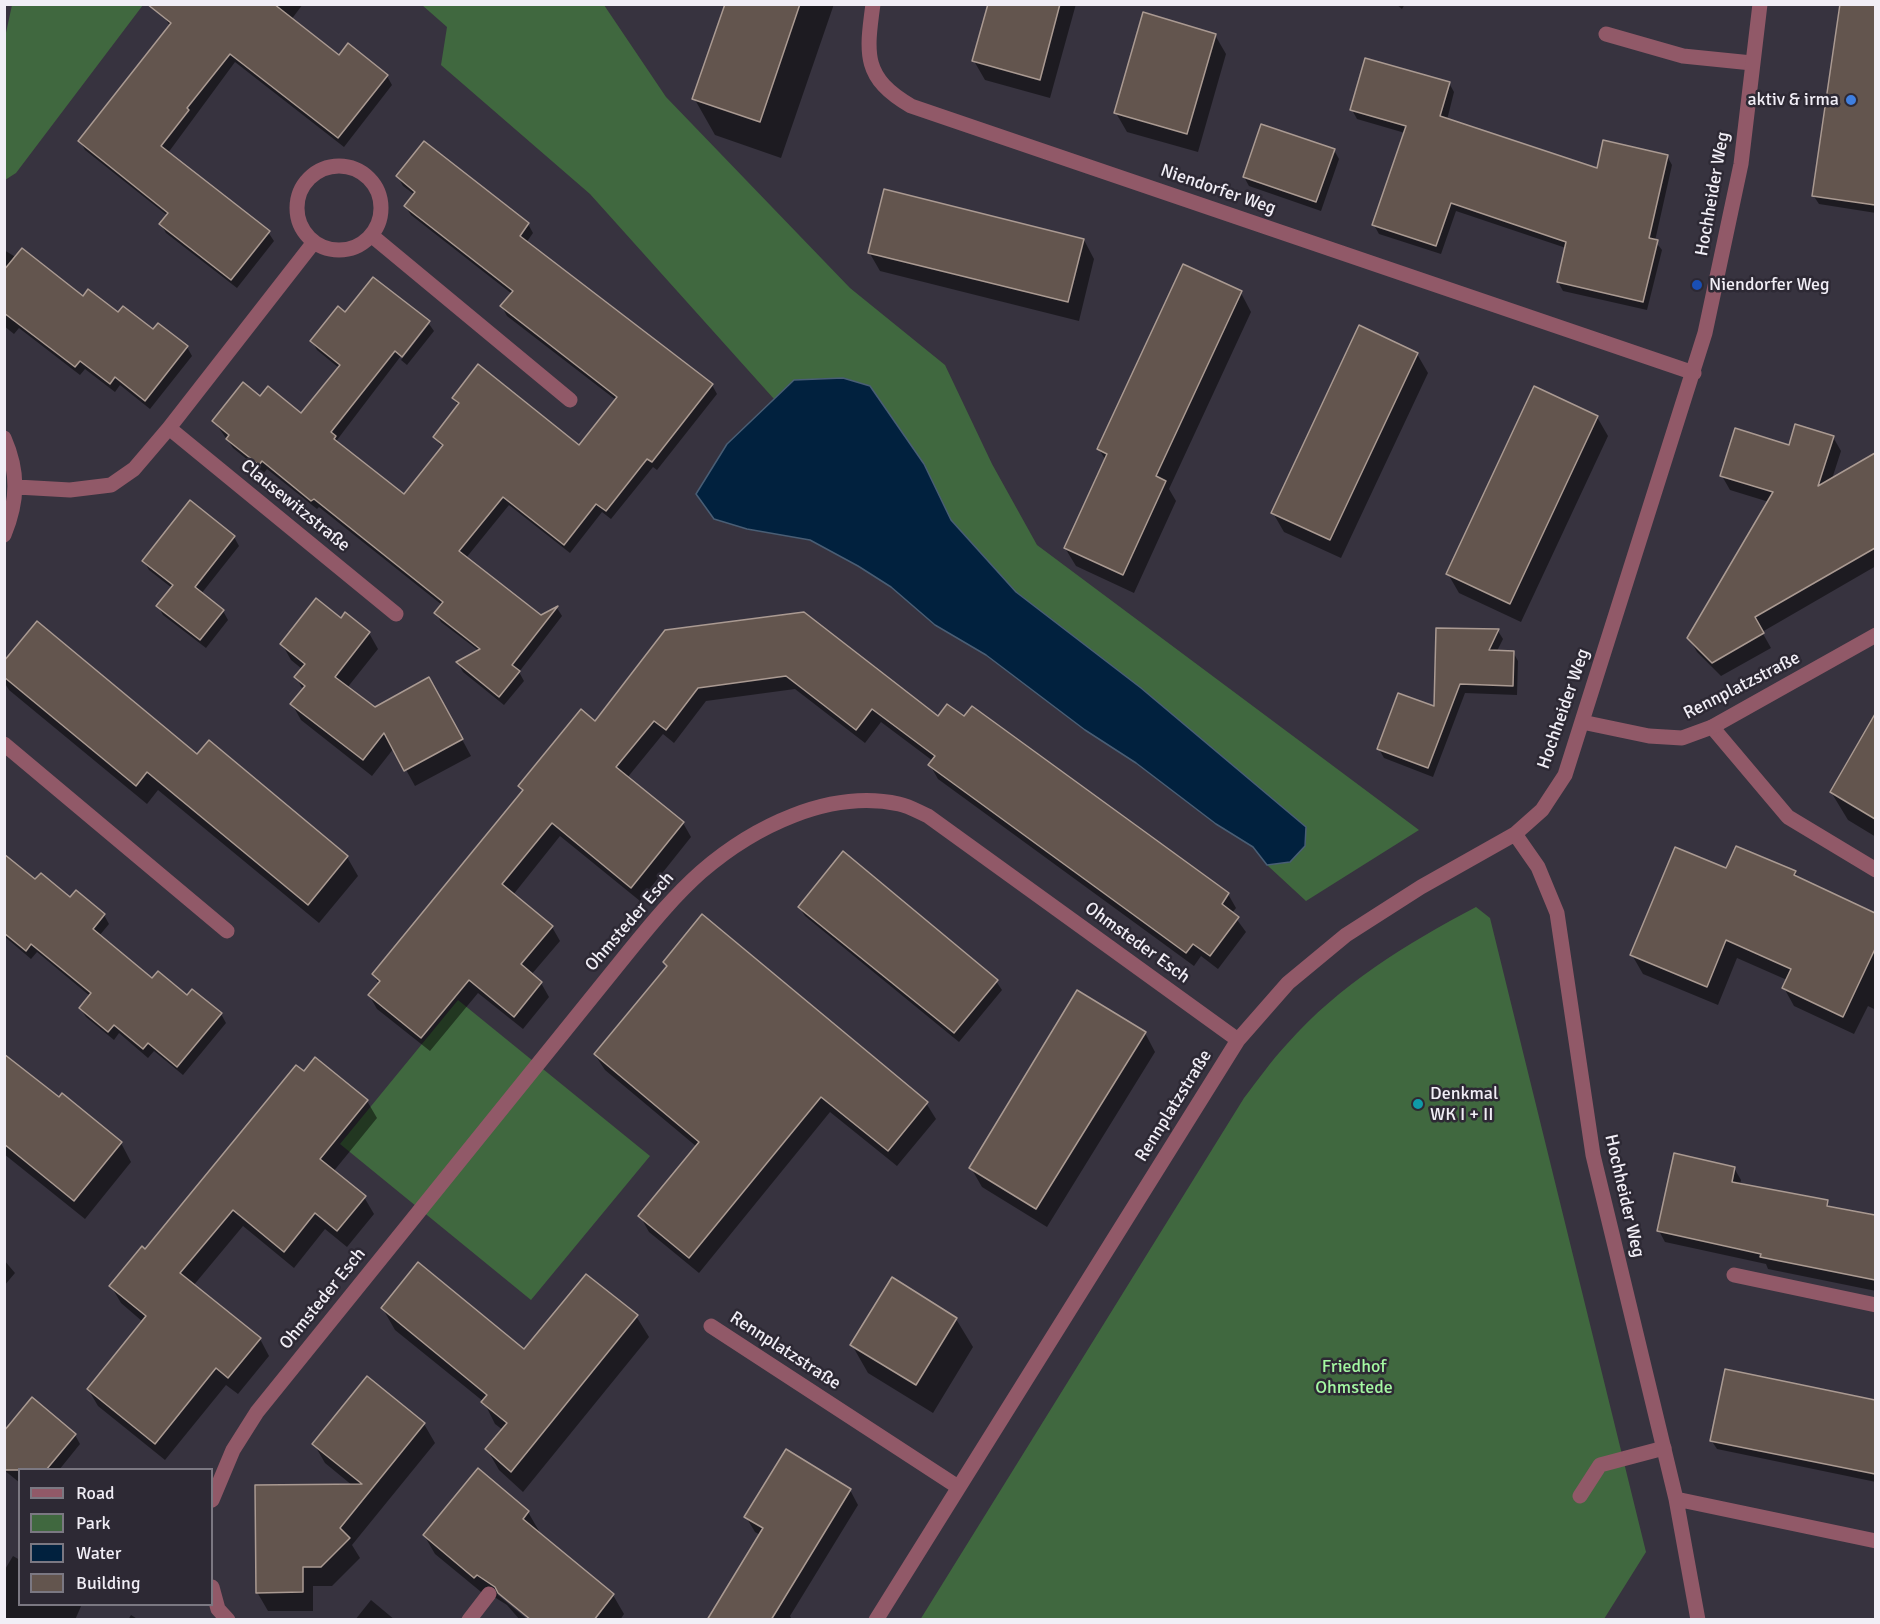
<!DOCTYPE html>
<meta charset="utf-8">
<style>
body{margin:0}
#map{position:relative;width:1880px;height:1624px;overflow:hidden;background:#37333f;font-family:Signika,sans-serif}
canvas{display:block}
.frame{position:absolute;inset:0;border:6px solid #f1eef6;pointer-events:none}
.legend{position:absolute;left:18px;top:1468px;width:195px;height:138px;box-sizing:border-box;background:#2d2934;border:2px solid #7b7882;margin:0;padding:8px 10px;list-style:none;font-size:18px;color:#f1eef6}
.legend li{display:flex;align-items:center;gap:12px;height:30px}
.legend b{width:30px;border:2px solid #7b7882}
</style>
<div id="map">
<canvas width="1880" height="1624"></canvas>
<div class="frame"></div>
<ul class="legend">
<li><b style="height:8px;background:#915968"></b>Road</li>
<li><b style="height:16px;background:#40683f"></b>Park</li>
<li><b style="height:16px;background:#01213e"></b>Water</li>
<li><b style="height:16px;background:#63554e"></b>Building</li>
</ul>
</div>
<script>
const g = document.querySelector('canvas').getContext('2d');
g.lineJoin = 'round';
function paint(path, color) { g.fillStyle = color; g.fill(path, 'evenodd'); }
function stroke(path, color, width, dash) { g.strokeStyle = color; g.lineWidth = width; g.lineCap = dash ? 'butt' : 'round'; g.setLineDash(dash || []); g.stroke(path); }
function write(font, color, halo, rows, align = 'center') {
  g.font = font + ' Signika,sans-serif'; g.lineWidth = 5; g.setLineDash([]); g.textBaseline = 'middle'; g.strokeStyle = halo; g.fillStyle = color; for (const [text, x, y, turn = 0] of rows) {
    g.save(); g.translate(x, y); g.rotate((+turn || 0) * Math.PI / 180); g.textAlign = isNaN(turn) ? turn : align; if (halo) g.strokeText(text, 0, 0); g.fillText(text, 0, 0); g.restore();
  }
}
paint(new Path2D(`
 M 12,5 L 143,5 L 16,173 L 5,180 L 4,42 Z
 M 422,5 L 604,5 L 666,97 L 850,288 L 945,365 L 992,464 L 1037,545 L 1419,830 L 1306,901 L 1267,865 L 1290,862 L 1306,827 L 1141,688 L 1016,592 L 951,520 L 924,464 L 794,380 L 774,399 L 590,194 L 441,65 L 447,27 Z
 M 1476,907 L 1490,918 L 1646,1552 L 1604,1619 L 920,1620 L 1244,1098 C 1258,1080 1271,1061 1287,1044 C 1339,985 1406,944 1476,907 Z
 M 458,1000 L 650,1156 L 531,1300 L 340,1144 Z`), '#40683f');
const water = new Path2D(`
 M 843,378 L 870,386 L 924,464 L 951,520 L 1016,592 L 1141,688 L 1306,827 L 1305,846 L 1290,862 L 1267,865 L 1253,847 L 1216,824 L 1136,763 L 1085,730 L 986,655 L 935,625 L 891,587 L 858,566 L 810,540 L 747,529 L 714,519 L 696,494 L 727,444 L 794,380 Z`);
paint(water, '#01213e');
stroke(water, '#495e75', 1.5);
paint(new Path2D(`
 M 172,4 L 303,4 L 291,20 L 339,58 L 387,76 L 392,85 L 344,147 L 235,62 L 168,153 L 268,232 L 274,241 L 237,288 L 166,233 L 161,224 L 168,216 L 85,150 L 80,141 L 170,26 L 163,15 Z
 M 727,4 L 834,4 L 781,158 L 715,135 L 694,98 Z
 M 990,4 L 1076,4 L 1050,98 L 985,80 L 974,61 Z
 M 1396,4 L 1405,4 L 1402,9 Z
 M 1842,4 L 1876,4 L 1876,213 L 1819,204 L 1813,195 Z
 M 1215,35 L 1226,54 L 1198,152 L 1127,132 L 1116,113 Z
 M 1449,83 L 1454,92 L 1447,120 L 1598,170 L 1667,156 L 1672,165 L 1655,241 L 1662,250 L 1647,310 L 1563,291 L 1558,282 L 1566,248 L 1456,211 L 1441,254 L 1379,234 L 1374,225 L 1405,133 L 1357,119 L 1352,110 Z
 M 1334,150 L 1339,159 L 1321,211 L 1249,186 L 1244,177 Z
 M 398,177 L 528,224 L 533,233 L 526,243 L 712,385 L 717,394 L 657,470 L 653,467 L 611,519 L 602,512 L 570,553 L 509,505 L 466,558 L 541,617 L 557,608 L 562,616 L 519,672 L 524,681 L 504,705 L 463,672 L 458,663 L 479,651 L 441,622 L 436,613 L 442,605 L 319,507 L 317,509 L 267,469 L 264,473 L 233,448 L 214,421 L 260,398 L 301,415 L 339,368 L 317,350 L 312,341 L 345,314 L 429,323 L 426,323 L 337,440 L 340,446 L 404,496 L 443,448 L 434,437 L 458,406 L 454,398 L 579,447 L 616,400 L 507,316 L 502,307 L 512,294 L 411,215 L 405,206 L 415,195 L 403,186 Z
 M 1084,240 L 1094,259 L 1079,321 L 880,271 L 869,252 Z
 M 4,250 L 83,298 L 187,347 L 192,356 L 150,409 L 120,385 L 115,392 L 85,369 L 80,375 L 19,328 L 14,334 L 4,326 Z
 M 1241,293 L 1251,312 L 1169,489 L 1176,501 L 1134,593 L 1076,566 L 1065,548 L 1106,461 L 1099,449 Z
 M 429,324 L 434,331 L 407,365 L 401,360 Z
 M 1417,354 L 1428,373 L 1341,558 L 1284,532 L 1273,513 Z
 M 1597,417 L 1608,436 L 1521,622 L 1459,593 L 1448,574 Z
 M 1833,437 L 1841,451 L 1832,479 L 1869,458 L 1876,470 L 1876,566 L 1762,632 L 1771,648 L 1721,676 L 1697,652 L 1689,638 L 1769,502 L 1730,490 L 1722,476 L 1790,447 Z
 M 234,537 L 239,546 L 201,594 L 223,611 L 228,620 L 206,648 L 163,615 L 158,606 L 172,588 L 149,570 L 144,561 Z
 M 342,620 L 369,633 L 378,649 L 347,688 L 374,709 L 438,695 L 471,756 L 415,786 L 394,748 L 372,776 L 301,720 L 292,704 L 303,690 L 296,677 L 302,669 L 291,660 L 282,644 Z
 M 665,631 L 939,718 L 1228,894 L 1236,908 L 1232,913 L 1246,932 L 1218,969 L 1201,956 L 1194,966 L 938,779 L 930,765 L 933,761 L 881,722 L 865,743 L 795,689 L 706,701 L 674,743 L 663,734 L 627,778 L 683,823 L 691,837 L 640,901 L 560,836 L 513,895 L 552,927 L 560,941 L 531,975 L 541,983 L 549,997 L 523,1029 L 478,993 L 430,1051 L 377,1009 L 369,995 L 379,984 L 373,974 L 523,792 L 520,786 L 595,723 Z
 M 1498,631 L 1503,639 L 1497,651 L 1513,652 L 1518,661 L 1517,695 L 1465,693 L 1433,777 L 1384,758 L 1379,749 L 1435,708 Z
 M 4,663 L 197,756 L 347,857 L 358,876 L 319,923 L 158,790 L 147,804 L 9,690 L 4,682 Z
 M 1861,742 L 1876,751 L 1876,837 L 1848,820 L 1831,792 Z
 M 4,856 L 35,881 L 104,915 L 109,924 L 99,936 L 152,980 L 221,1014 L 226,1023 L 183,1075 L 154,1051 L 148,1058 L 119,1033 L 114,1040 L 86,1017 L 80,1008 L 90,996 L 37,952 L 31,959 L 4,936 Z
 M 1726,869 L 1795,872 L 1799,878 L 1876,915 L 1876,1010 L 1868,1006 L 1854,1034 L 1794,1006 L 1784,988 L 1787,980 L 1737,958 L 1718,1005 L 1643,974 L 1632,955 Z
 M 799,907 L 996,981 L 1002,990 L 959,1042 L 805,916 Z
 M 665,963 L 926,1103 L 936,1119 L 897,1166 L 830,1112 L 699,1273 L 649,1232 L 640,1216 L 697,1147 L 605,1070 L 595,1055 L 668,967 Z
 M 1145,1033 L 1155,1052 L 1047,1227 L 982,1187 L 971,1168 Z
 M 4,1056 L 59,1099 L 121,1143 L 131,1162 L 85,1219 L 4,1154 Z
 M 316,1059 L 367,1101 L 377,1118 L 333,1172 L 364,1197 L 374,1214 L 347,1247 L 325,1229 L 294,1268 L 243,1226 L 193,1286 L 260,1339 L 269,1356 L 238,1394 L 226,1385 L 165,1460 L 98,1406 L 88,1389 L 143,1322 L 121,1303 L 111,1286 Z
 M 1734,1168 L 1741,1180 L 1740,1185 L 1827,1202 L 1830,1208 L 1876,1217 L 1876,1291 L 1768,1269 L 1766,1264 L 1665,1242 L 1659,1231 Z
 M 4,1260 L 15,1273 L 4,1286 Z
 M 383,1309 L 525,1351 L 636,1316 L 649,1337 L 523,1492 L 499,1470 L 487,1449 L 503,1430 L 495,1424 L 484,1402 L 395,1330 Z
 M 956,1319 L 973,1347 L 933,1413 L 868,1373 L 852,1345 Z
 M 1726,1371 L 1876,1402 L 1876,1482 L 1717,1449 L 1711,1440 Z
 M 424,1424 L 435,1443 L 352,1545 L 360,1558 L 332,1586 L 313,1586 L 313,1611 L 268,1611 L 257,1592 L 353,1486 L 325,1463 L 314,1444 Z
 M 4,1433 L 75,1435 L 80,1444 L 59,1470 L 20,1470 L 20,1483 L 4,1470 Z
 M 850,1490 L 858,1505 L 790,1616 L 792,1620 L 709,1620 L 760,1535 L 755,1532 L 746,1517 Z
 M 528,1512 L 539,1531 L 537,1533 L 613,1595 L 624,1614 L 620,1620 L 533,1620 L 498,1591 L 498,1595 L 528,1620 L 520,1620 L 507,1605 L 488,1593 L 486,1596 L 435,1554 L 424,1535 Z
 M 13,1556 L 20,1560 L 20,1604 L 82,1604 L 75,1620 L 4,1620 L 4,1571 Z
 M 371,1600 L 395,1620 L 355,1620 Z
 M 131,1615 L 139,1620 L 128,1620 Z`), '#0007');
const building = new Path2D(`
 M 147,4 L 274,4 L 339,55 L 348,43 L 388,75 L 338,138 L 230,54 L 187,108 L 189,110 L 161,146 L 270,231 L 231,280 L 159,224 L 168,213 L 78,141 L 171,23 Z
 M 725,4 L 800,4 L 760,122 L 692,99 Z
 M 988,4 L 1060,4 L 1040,80 L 972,61 Z
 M 1840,4 L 1875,4 L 1875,205 L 1812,196 Z
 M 1143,12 L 1216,34 L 1187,134 L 1114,113 Z
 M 1365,58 L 1450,82 L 1440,116 L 1597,168 L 1603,140 L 1668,155 L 1649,238 L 1658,240 L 1643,302 L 1557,282 L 1566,242 L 1451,203 L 1436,246 L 1372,225 L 1406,126 L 1350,110 Z
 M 1261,124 L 1335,149 L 1316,202 L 1243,177 Z
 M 424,141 L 529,223 L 520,236 L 713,384 L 652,462 L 647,459 L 606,511 L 596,504 L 564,545 L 503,497 L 459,551 L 541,615 L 558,606 L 512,665 L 520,671 L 499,697 L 456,662 L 480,649 L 434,613 L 443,602 L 314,499 L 311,501 L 262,461 L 259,465 L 226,439 L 229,435 L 212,421 L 243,382 L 260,396 L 268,386 L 301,413 L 340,365 L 310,341 L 338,306 L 345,312 L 373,277 L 430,321 L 402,357 L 395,351 L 331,432 L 336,436 L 334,439 L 404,494 L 443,445 L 433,437 L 459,403 L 452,398 L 478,364 L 579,445 L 617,397 L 500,306 L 513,291 L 404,206 L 415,192 L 396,176 Z
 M 884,189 L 1084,239 L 1068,302 L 868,253 Z
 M 22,248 L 83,296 L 88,289 L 118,312 L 123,306 L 153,329 L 158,323 L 188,346 L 145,401 L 115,377 L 110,384 L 80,361 L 75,367 L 4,313 L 4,270 Z
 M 1183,264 L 1242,291 L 1156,476 L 1166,481 L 1123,575 L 1064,548 L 1107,454 L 1097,449 Z
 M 1359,325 L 1418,353 L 1330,540 L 1271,513 Z
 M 1534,386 L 1598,416 L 1510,604 L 1446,574 Z
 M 1795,424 L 1834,436 L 1818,486 L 1875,453 L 1875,548 L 1755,617 L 1764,633 L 1712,663 L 1687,638 L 1773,492 L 1720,476 L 1735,428 L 1789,445 Z
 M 190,500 L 235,536 L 195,587 L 224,610 L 200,640 L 156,606 L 173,585 L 142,561 Z
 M 316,598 L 341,618 L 345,612 L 370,632 L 335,677 L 375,707 L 429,677 L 463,739 L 404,771 L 384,733 L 363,760 L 290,704 L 305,686 L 294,677 L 305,664 L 280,644 Z
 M 804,612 L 938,716 L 947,704 L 964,716 L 972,706 L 1229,893 L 1222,904 L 1239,917 L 1210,956 L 1193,944 L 1186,953 L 928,765 L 935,756 L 872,709 L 856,730 L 786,676 L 698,688 L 666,730 L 654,721 L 616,767 L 684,822 L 631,888 L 552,823 L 502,884 L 553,926 L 521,964 L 542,982 L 514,1017 L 469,980 L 421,1038 L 368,995 L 380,981 L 372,974 L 523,790 L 518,786 L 581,709 L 595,721 L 665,630 Z
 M 37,621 L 197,754 L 209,740 L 348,856 L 308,905 L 147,772 L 136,786 L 4,677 L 4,661 Z
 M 1436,628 L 1499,629 L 1489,650 L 1514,651 L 1513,686 L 1460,684 L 1428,768 L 1377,749 L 1398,693 L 1434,706 Z
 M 1875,714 L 1875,819 L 1830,792 Z
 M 1736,846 L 1796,871 L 1794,875 L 1875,913 L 1875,949 L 1843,1017 L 1782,988 L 1791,969 L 1726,940 L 1707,987 L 1630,955 L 1675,847 L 1726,868 Z
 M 843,851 L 998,980 L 954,1033 L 798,907 Z
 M 4,854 L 35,879 L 41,873 L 70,897 L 76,890 L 105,914 L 93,929 L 152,978 L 158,971 L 187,995 L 192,989 L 222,1013 L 177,1067 L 148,1043 L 143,1049 L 114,1025 L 108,1032 L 79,1008 L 91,993 L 31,944 L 26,951 L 4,933 Z
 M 702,914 L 928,1102 L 888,1151 L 821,1097 L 689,1258 L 638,1216 L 699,1142 L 594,1054 L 667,966 L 663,962 Z
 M 1077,990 L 1146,1032 L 1036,1209 L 969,1168 Z
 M 4,1054 L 59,1097 L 62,1093 L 122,1142 L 74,1201 L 4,1144 Z
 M 315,1057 L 368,1100 L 320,1159 L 366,1196 L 337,1231 L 315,1213 L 284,1252 L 233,1210 L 180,1273 L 261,1338 L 228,1378 L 216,1368 L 155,1444 L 87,1389 L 146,1316 L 109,1286 L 142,1246 L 145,1249 L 296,1065 L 304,1071 Z
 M 1674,1153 L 1735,1167 L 1732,1182 L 1828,1200 L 1827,1206 L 1875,1215 L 1875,1280 L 1760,1257 L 1761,1254 L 1657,1231 Z
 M 418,1262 L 524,1349 L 586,1274 L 638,1315 L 511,1472 L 485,1449 L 507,1423 L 481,1402 L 487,1395 L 381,1308 Z
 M 892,1277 L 957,1318 L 916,1385 L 850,1345 Z
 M 1725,1369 L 1875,1400 L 1875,1474 L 1710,1441 Z
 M 367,1376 L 425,1423 L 340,1528 L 350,1538 L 321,1567 L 303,1567 L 303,1592 L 256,1593 L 255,1485 L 362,1484 L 312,1444 Z
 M 32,1397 L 76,1434 L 46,1470 L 4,1470 L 4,1431 Z
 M 786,1449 L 851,1489 L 771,1620 L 707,1620 L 763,1528 L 744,1517 Z
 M 478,1468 L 529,1511 L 523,1519 L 614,1594 L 594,1620 L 531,1620 L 498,1593 L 495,1587 L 477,1575 L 474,1578 L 423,1535 Z`);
paint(building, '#63554e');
stroke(building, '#aa9a92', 1.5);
stroke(new Path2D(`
 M 1606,34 L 1683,56 L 1752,63
 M 1712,727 L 1788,817 L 1876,870
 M 1580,1496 L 1600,1465 L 1664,1448
 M 469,1620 L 489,1594`), '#915968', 15);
stroke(new Path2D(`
 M 873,4 C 866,55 863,78 911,106 L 1694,373
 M297 208a42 42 0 1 1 84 0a42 42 0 1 1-84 0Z
 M 371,235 L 570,400
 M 169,428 L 396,614
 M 4,438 C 19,472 18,501 4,535
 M 17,487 L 70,490 L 111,485 L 134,469 L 169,428 L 314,242
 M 1582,722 L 1649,736 L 1682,738 L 1712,727 L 1876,635
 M 4,744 L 227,931
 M 1515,834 L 1538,867 L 1557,913 L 1593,1155 L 1676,1499 L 1698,1620
 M 1734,1275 L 1876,1305
 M 711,1326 L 958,1487
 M 1676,1499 L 1876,1541
 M 212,1500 L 233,1450 L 257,1412 L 630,950 C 652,923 675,895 701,872 C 753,827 829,789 899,804 C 909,806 919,812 928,816 L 1238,1040
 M 212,1587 L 218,1609 L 228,1620
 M 876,1620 L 1238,1040 L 1288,983 L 1346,935 L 1421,887 L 1515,834 L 1542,810 L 1565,775 L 1705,333 L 1741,164 L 1760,4`), '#915968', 15);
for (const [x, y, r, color] of [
 [1851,100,6,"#3f7fe0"],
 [1697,285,6,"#1a4fb4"],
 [1418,1104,6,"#0f9aa8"]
]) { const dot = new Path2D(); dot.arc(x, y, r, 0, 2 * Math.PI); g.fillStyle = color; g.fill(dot); stroke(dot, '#2d2934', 2); }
write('18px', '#f1eef6', '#2d2934', [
 ["aktiv & irma",1839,100,"right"],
 ["Niendorfer Weg",1709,285],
 ["Denkmal",1430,1094],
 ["WK I + II",1430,1115]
], 'left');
write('18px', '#f1eef6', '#2d2934', [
 ["Niendorfer Weg",1218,190,19],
 ["Hochheider Weg",1713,194,-80],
 ["Clausewitzstraße",295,506,39],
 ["Rennplatzstraße",1742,686,-27],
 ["Hochheider Weg",1564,709,-71],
 ["Ohmsteder Esch",630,922,-49],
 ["Ohmsteder Esch",1137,943,36],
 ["Rennplatzstraße",1174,1106,-58],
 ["Hochheider Weg",1624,1196,77],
 ["Ohmsteder Esch",323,1299,-51],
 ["Rennplatzstraße",785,1351,33]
]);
write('18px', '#a4f8a2', '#2d2934', [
 ["Friedhof",1354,1367],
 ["Ohmstede",1354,1388]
]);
</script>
